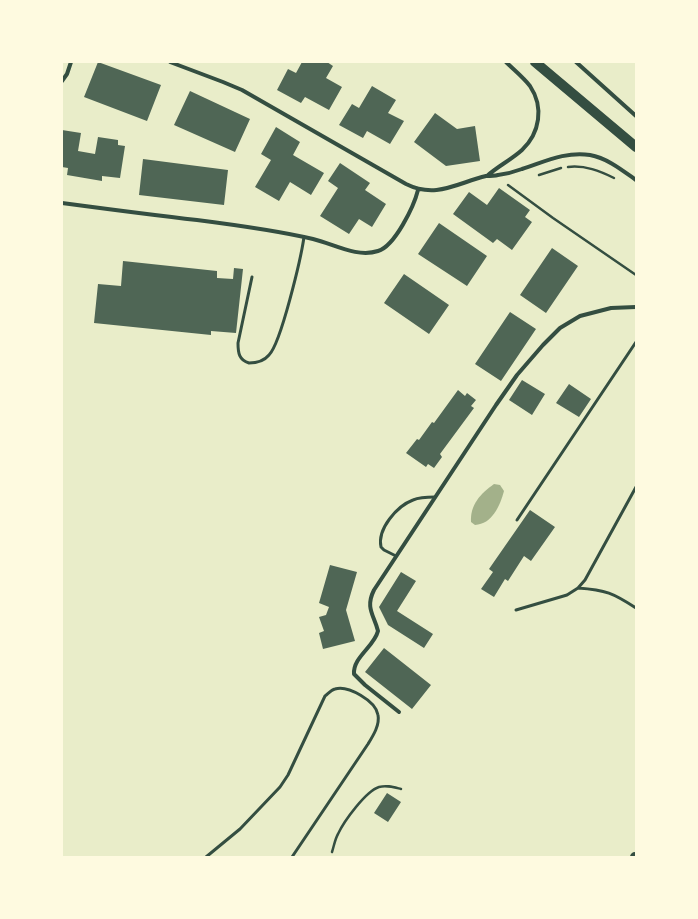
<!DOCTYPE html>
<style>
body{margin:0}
#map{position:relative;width:698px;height:919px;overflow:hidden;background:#e9edc9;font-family:Commissioner,sans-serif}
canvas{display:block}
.frame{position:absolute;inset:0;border:63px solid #fefae0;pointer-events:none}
</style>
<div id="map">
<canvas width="698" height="919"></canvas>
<div class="frame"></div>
</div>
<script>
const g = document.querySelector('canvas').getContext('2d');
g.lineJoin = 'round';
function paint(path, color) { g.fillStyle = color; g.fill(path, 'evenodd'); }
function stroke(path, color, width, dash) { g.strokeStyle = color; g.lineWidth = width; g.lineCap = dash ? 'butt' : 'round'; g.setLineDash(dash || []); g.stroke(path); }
paint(new Path2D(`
 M 494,484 L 500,485 L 504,491 C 500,506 492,524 475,525 L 471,522 C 470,505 480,494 494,484 Z`), '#a3b18a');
paint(new Path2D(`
 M 98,62 L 161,85 L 147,121 L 84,97 Z
 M 302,62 L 327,62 L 333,66 L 326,78 L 342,87 L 329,110 L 305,97 L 301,103 L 277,90 L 288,69 L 296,73 Z
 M 372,86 L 396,100 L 388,113 L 404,121 L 390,144 L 367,131 L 363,138 L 339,125 L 352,104 L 359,108 Z
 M 190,91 L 250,119 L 235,152 L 174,125 Z
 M 435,113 L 457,129 L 475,126 L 480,161 L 446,166 L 414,142 Z
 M 276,127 L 300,142 L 293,155 L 324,173 L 311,195 L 290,182 L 279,201 L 255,187 L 271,160 L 261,154 Z
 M 62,130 L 81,133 L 78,151 L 95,154 L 98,137 L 118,140 L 118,145 L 125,146 L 120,178 L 102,176 L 102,181 L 67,175 L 68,168 L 62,167 Z
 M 143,159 L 228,170 L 224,205 L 139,195 Z
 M 340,163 L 370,183 L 365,190 L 386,204 L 372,227 L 359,219 L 349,234 L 320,216 L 338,188 L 328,181 Z
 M 499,188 L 530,210 L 525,217 L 532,222 L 512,250 L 497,239 L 493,243 L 453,214 L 469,192 L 487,205 Z
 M 439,223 L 487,256 L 467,286 L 418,254 Z
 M 552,248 L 578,266 L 546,313 L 520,295 Z
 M 123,261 L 217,271 L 217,278 L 233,279 L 234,268 L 243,269 L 236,333 L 211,331 L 211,335 L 94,323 L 98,284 L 121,286 Z
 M 404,274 L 449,305 L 429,334 L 384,303 Z
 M 510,312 L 536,329 L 501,381 L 475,364 Z
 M 522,380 L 545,394 L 532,415 L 509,400 Z
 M 569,384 L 591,399 L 579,417 L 556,403 Z
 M 458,390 L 465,396 L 467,393 L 476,400 L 471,406 L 474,408 L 440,454 L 442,457 L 434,468 L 428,464 L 426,467 L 406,453 L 417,439 L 419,440 L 432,422 L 434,423 Z
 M 530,510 L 555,527 L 531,561 L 524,556 L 508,581 L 505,579 L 494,597 L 481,589 L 493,572 L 489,569 Z
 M 330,565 L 357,572 L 346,610 L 355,641 L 323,649 L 319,633 L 324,631 L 319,617 L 326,615 L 329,607 L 319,603 Z
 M 401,572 L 416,581 L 397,611 L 433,634 L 424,648 L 388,625 L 379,607 Z
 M 384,648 L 431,685 L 412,709 L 365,672 Z
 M 387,793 L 401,802 L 388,822 L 374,813 Z`), '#4f6655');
stroke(new Path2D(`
 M 568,167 C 585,165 600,171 614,178
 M 539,175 L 561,168
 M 508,185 L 553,218 L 636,275
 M 332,852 C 334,846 335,839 338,834 C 344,821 366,791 379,787 C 387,785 393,787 401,789`), '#344e41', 2.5);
stroke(new Path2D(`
 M 252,277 L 238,343 C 238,353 239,360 249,363 C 257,363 264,361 269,355 C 281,343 301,258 304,237
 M 517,520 L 636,342
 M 396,556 L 384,550 L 381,547 C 377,529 397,506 413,500 C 420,497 428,497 435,497
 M 578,588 C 606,590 613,593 636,608
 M 516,610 L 567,595 L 578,588 L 585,580 L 636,487
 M 206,857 L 240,829 L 280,787 L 288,775 L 325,696 C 328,694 331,690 335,689 C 348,685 376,701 378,715 C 380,725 373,736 368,744 L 292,857`), '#344e41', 3);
stroke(new Path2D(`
 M 170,62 L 223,82 L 242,90 L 406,184 C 436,199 457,183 486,176 C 490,176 494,176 498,175 C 506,174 514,172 522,169 C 544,162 566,151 590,155 C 607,158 622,170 636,180
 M 576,62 L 636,116
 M 62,81 L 67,74 L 71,62
 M 487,176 C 498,166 511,160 522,150 C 540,133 544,107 530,86 C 523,77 514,70 506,62
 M 62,203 C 107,209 152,215 197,220 C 236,225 275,230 313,239 C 334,244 357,258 378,251 C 395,246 414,206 418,190
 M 399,712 L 365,685 L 354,674 C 353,657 374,647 378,631 C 374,615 365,608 374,590 L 496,405 L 517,375 L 543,345 L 560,328 L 580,316 L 611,308 L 636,307`), '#344e41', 4);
stroke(new Path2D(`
 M 535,62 L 636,147
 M 635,857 L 636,857`), '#344e41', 10);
</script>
